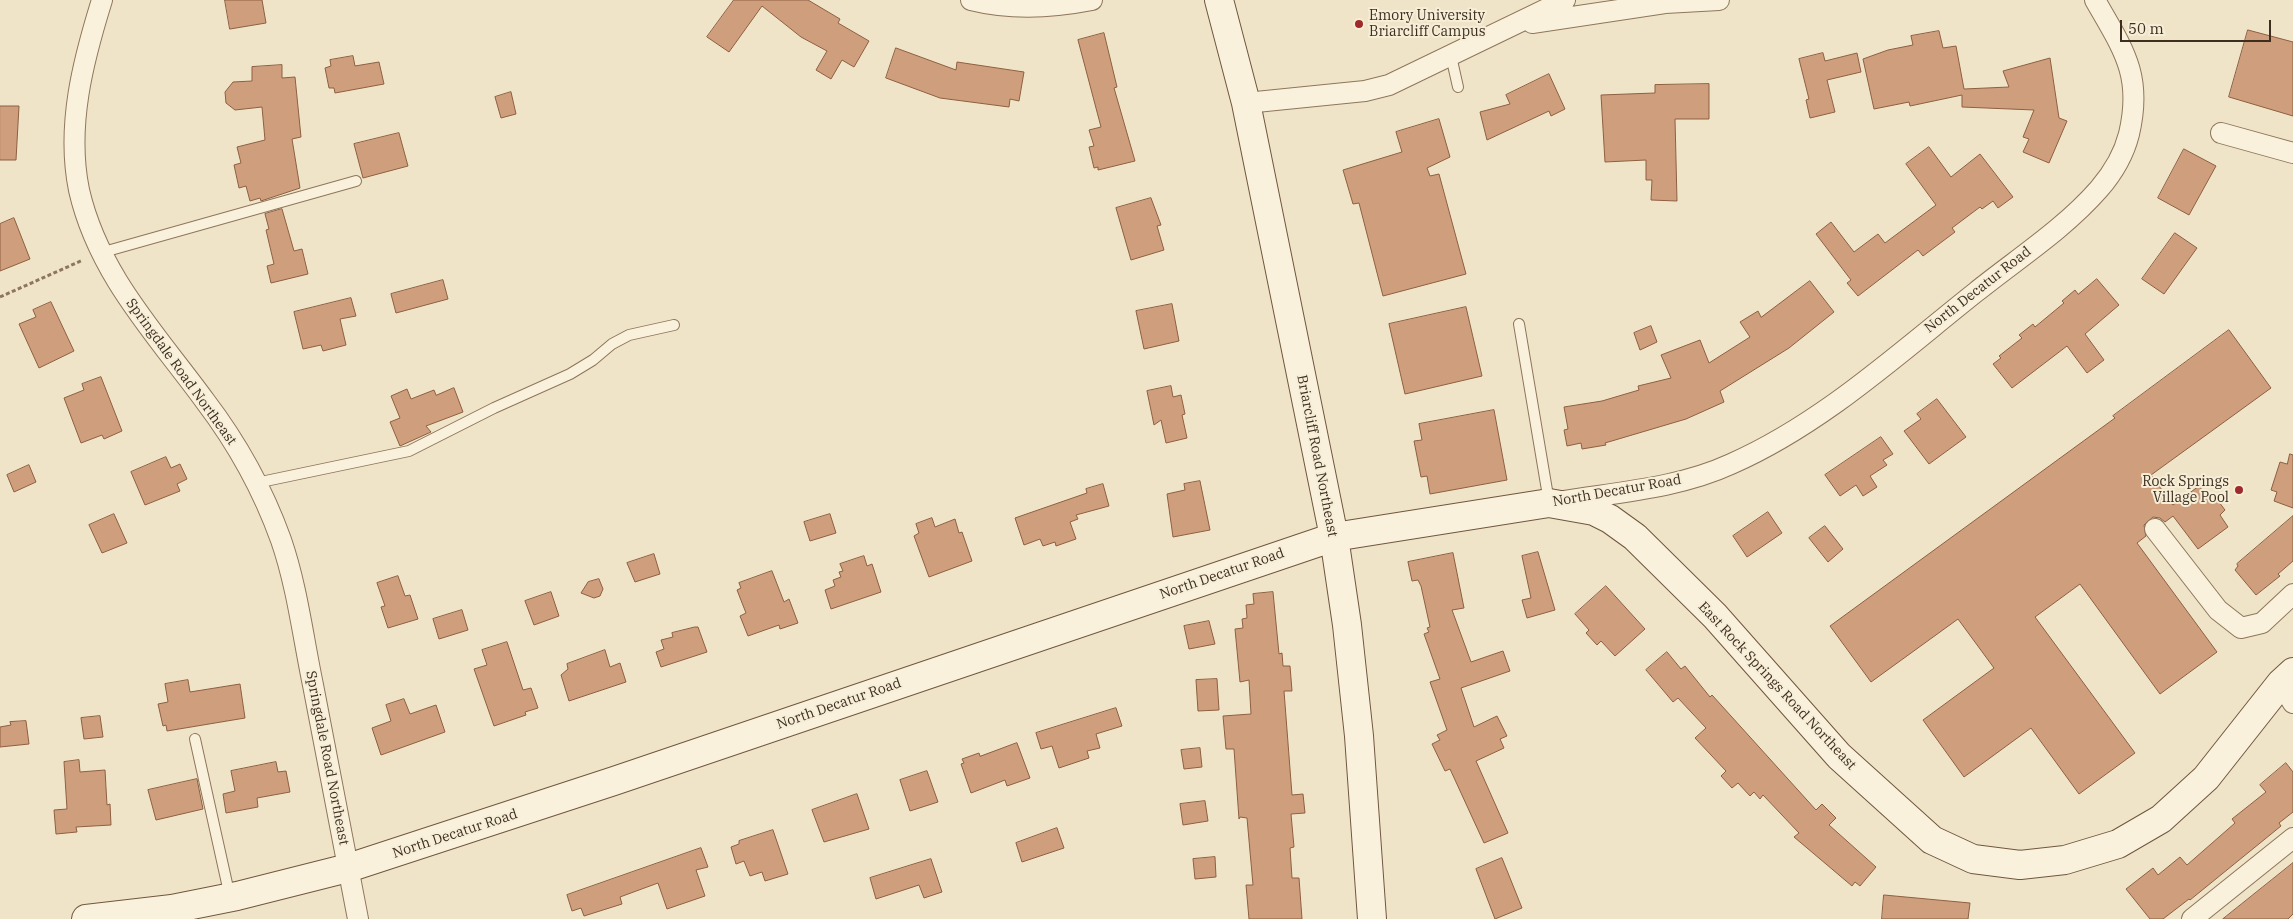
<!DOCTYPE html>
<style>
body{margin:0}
#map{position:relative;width:2293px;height:919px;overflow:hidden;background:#f0e4c8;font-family:"IBM Plex Serif",serif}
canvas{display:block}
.scale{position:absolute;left:2120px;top:20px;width:151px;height:22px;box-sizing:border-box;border:2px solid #3d2e20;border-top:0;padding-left:6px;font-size:15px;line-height:18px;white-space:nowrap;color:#3d2e20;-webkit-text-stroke:4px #f7eed8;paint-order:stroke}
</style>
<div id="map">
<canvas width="2293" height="919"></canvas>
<div class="scale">50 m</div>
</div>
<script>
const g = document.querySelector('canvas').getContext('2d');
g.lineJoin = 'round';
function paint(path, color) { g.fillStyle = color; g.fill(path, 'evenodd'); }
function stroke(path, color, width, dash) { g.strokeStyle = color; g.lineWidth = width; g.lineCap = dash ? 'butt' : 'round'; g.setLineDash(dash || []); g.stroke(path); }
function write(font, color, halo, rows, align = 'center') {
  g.font = font + ' "IBM Plex Serif",serif'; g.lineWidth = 4; g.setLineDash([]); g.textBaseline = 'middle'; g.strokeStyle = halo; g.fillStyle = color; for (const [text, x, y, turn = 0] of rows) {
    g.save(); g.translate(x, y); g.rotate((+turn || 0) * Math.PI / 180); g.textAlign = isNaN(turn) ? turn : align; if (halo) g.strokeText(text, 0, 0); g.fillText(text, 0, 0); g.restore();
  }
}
const building = new Path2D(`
 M 225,0 L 262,0 L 266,23 L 230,29 Z
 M 734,0 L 808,0 L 840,19 L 838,23 L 869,41 L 854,67 L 842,60 L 831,79 L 816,70 L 827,51 L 801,37 L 762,6 L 729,52 L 707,37 Z
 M 2248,30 L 2293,42 L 2293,116 L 2229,97 Z
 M 1939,31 L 1943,48 L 1956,46 L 1964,89 L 2009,87 L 2003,71 L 2050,58 L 2059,118 L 2067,121 L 2049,163 L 2023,152 L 2029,139 L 2023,137 L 2034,110 L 1962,107 L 1962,95 L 1910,106 L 1909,102 L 1874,109 L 1863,59 L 1888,50 L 1913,45 L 1911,36 Z
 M 1104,33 L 1117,87 L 1114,88 L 1135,161 L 1098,170 L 1098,167 L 1094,168 L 1089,147 L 1094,146 L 1089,130 L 1101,127 L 1078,40 Z
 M 896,48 L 956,70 L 957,62 L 1024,72 L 1019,101 L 1010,99 L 1009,107 L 940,98 L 886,78 Z
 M 1823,53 L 1825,61 L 1857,53 L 1861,72 L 1827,80 L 1835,112 L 1810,118 L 1806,100 L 1809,99 L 1799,59 Z
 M 353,56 L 355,66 L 379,62 L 384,84 L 335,93 L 334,88 L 329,88 L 325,68 L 331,66 L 330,60 Z
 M 282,65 L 282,78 L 295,77 L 301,137 L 292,139 L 300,188 L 261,201 L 260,198 L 250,201 L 246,186 L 239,188 L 234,165 L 241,163 L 237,147 L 265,140 L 262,107 L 235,110 L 226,103 L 225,92 L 233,82 L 252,81 L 252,67 Z
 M 1549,74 L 1565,109 L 1551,116 L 1549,111 L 1487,140 L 1480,112 L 1510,104 L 1506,95 Z
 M 1709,84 L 1709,119 L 1675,119 L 1677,201 L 1651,200 L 1652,180 L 1646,180 L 1646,160 L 1605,162 L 1601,95 L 1655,93 L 1655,85 Z
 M 511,92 L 516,114 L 501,118 L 495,97 Z
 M 0,106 L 19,106 L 16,160 L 0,160 Z
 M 1439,119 L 1450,157 L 1427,168 L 1430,176 L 1439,174 L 1466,274 L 1383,296 L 1359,203 L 1353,204 L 1343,170 L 1402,152 L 1396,132 Z
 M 399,133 L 408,166 L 363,178 L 354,144 Z
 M 1929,147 L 1951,177 L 1980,154 L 2013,197 L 1998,208 L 1993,201 L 1982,209 L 1980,207 L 1952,228 L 1955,232 L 1923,256 L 1918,250 L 1858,296 L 1847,283 L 1851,280 L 1816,234 L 1831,222 L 1854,252 L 1878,234 L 1885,243 L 1936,205 L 1906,164 Z
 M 2184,149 L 2216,166 L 2189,215 L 2158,198 Z
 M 1151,198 L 1161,225 L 1157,226 L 1164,250 L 1131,260 L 1116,208 Z
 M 282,209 L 294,251 L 302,249 L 308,274 L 271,283 L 267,266 L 274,264 L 266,230 L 269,229 L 265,214 Z
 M 14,218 L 30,259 L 0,271 L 0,224 Z
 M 2175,233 L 2197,248 L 2164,294 L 2142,279 Z
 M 2097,279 L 2119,305 L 2085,334 L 2104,360 L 2087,373 L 2067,346 L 2012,388 L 1993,364 L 2001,358 L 1999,356 L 2022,338 L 2019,335 L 2033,324 L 2035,327 L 2064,303 L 2062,301 L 2075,290 L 2078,294 Z
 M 443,280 L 448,299 L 396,313 L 391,294 Z
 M 1810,281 L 1834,312 L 1789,348 L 1720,391 L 1724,402 L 1686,419 L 1605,443 L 1606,445 L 1582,449 L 1581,443 L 1567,446 L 1564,430 L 1568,429 L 1564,407 L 1602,401 L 1639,390 L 1638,386 L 1671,378 L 1661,355 L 1700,340 L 1709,363 L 1750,337 L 1740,322 L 1758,311 L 1761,317 Z
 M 351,298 L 356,316 L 340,319 L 346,345 L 323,351 L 321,345 L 303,349 L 294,312 Z
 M 51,302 L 74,351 L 39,368 L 19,324 L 36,317 L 33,310 Z
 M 1172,304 L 1179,341 L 1144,349 L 1136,311 Z
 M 1466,307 L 1482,376 L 1405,394 L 1389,324 Z
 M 1651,326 L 1657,342 L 1640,350 L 1634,333 Z
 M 2229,330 L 2271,388 L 2151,475 L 2173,505 L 2199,486 L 2208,498 L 2213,494 L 2225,510 L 2220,515 L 2228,527 L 2198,549 L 2173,516 L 2165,522 L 2160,518 L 2153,517 L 2144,525 L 2146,536 L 2137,543 L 2217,652 L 2160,694 L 2080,584 L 2035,617 L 2135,753 L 2079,794 L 2031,728 L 1964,777 L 1923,720 L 1994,668 L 1958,619 L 1871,682 L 1830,626 L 2115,418 L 2113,416 Z
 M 101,377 L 122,431 L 104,439 L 102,435 L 81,443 L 64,398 L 84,390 L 82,384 Z
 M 1171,386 L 1173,397 L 1181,395 L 1185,414 L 1182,415 L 1187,438 L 1166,443 L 1161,420 L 1154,425 L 1147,391 Z
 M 454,388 L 463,412 L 426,426 L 431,432 L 400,446 L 390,422 L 400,418 L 391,396 L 407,389 L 411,399 L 434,390 L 436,395 Z
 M 1937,399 L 1966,437 L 1929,464 L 1904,431 L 1921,419 L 1917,414 Z
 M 1494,410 L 1507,480 L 1430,494 L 1427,476 L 1421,477 L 1414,441 L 1422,440 L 1419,424 Z
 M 1881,437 L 1893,454 L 1883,460 L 1887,465 L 1870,476 L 1877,487 L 1863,496 L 1856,485 L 1840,496 L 1825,475 Z
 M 2290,454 L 2293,455 L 2293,508 L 2274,501 L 2277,492 L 2271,490 L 2280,462 L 2287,464 Z
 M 166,457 L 171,468 L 180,464 L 187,479 L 177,484 L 180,491 L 145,505 L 131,472 Z
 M 29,465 L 36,482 L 14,492 L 7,475 Z
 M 1200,481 L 1210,530 L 1173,537 L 1167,494 L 1185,490 L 1184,484 Z
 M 1103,484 L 1109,506 L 1076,515 L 1078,519 L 1070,522 L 1076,539 L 1056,546 L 1055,542 L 1043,546 L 1040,539 L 1024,545 L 1015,518 L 1087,493 L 1086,489 Z
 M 1768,512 L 1782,533 L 1747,557 L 1733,536 Z
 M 114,514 L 127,543 L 102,553 L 89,525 Z
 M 830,514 L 836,533 L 810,541 L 804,522 Z
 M 2293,516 L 2293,561 L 2278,574 L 2280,576 L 2256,595 L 2235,570 L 2238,566 L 2237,564 Z
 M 932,518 L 935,527 L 955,519 L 959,533 L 962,532 L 972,561 L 929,577 L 914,536 L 919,533 L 916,524 Z
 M 1825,526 L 1843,549 L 1828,562 L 1809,538 Z
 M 1538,552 L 1555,610 L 1527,618 L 1522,600 L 1531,598 L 1522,556 Z
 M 1453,553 L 1464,608 L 1452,610 L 1471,662 L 1503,651 L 1510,671 L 1461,688 L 1474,727 L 1497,716 L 1507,736 L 1500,739 L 1504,748 L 1476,761 L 1508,833 L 1484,843 L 1450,769 L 1445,771 L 1432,744 L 1440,740 L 1437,735 L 1447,730 L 1430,682 L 1440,679 L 1424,634 L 1429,632 L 1427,628 L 1430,627 L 1421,586 L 1418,580 L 1412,581 L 1408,562 Z
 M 654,554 L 660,574 L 635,582 L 627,563 Z
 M 864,556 L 867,566 L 872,564 L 881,592 L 831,609 L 825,590 L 835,586 L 833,580 L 841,577 L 839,572 L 843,571 L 840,564 Z
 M 772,571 L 784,602 L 789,599 L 798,623 L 780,629 L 779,625 L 748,636 L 740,616 L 746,613 L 737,590 L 741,588 L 739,583 Z
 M 398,576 L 405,596 L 410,595 L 418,619 L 388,628 L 381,607 L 385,606 L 377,583 Z
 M 599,579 L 603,589 L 600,596 L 594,598 L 581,593 L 588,582 Z
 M 1606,586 L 1645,629 L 1615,656 L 1601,641 L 1597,645 L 1586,633 L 1589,630 L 1575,614 Z
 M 551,592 L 559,616 L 534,625 L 525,601 Z
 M 1273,592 L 1279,654 L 1282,653 L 1283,666 L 1290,666 L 1292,691 L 1284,691 L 1292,795 L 1303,794 L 1305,813 L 1291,814 L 1294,847 L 1290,848 L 1292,878 L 1299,878 L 1302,919 L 1249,919 L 1246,885 L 1253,885 L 1247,818 L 1240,817 L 1239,819 L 1234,749 L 1226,749 L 1223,716 L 1251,714 L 1249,680 L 1240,682 L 1235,629 L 1243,628 L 1242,619 L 1247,618 L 1246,605 L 1254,604 L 1253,594 Z
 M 462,610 L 468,630 L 439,639 L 433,619 Z
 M 1209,621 L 1215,644 L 1189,649 L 1184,626 Z
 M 695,627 L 698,627 L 707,652 L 661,667 L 656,652 L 664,649 L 661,640 L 673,637 L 672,633 Z
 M 507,642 L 523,690 L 531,688 L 538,708 L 525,712 L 526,715 L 494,726 L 474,669 L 487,665 L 482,650 Z
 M 605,650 L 610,667 L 620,663 L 626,682 L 569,701 L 561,675 L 568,669 L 567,664 Z
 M 1667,652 L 1681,669 L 1685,666 L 1710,697 L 1712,695 L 1816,810 L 1822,804 L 1836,818 L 1829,825 L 1876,867 L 1860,886 L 1855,882 L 1852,886 L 1794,837 L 1799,833 L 1763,795 L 1760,799 L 1754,792 L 1750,796 L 1738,783 L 1732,788 L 1721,776 L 1726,771 L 1695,738 L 1706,728 L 1678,698 L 1673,702 L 1646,670 Z
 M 1217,679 L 1219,710 L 1198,711 L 1196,680 Z
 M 188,680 L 190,692 L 240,684 L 245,718 L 167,731 L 166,725 L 163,726 L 158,704 L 168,702 L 165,684 Z
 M 404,699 L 410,714 L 436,705 L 445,732 L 381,755 L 372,728 L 391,721 L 386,705 Z
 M 1116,708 L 1122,726 L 1096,734 L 1100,748 L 1087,751 L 1089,758 L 1059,768 L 1052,746 L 1041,749 L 1036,733 Z
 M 100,716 L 103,737 L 84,739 L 81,718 Z
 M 26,721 L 29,744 L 0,747 L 0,727 L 11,725 L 10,722 Z
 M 1017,743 L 1030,778 L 1007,786 L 1005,780 L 971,793 L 961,764 L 964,763 L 962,759 L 979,753 L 980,756 Z
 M 1200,748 L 1202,767 L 1184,769 L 1181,750 Z
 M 79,760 L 80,772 L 105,770 L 107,805 L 110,804 L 111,825 L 76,827 L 77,832 L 56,834 L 54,810 L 67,809 L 64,762 Z
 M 276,762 L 278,772 L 286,771 L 290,792 L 257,798 L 258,807 L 226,813 L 223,794 L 235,791 L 231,771 Z
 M 2286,763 L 2293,772 L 2293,812 L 2279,823 L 2281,826 L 2190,900 L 2189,899 L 2163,919 L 2150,919 L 2126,889 L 2153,868 L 2158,875 L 2180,857 L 2187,865 L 2235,823 L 2232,819 L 2266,792 L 2260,785 Z
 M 927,771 L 938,802 L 910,811 L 900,780 Z
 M 197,779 L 203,809 L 156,820 L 148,790 Z
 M 857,794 L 869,829 L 824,842 L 812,810 Z
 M 1205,801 L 1208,821 L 1183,825 L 1180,804 Z
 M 1057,828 L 1064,848 L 1022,862 L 1016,843 Z
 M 773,830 L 788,874 L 765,881 L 762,872 L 750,876 L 744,861 L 736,864 L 731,847 L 739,844 L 739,841 Z
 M 701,848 L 708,867 L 696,870 L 705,896 L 667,909 L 658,883 L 620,897 L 622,904 L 584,916 L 581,908 L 572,911 L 567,895 Z
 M 1215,857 L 1216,877 L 1195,879 L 1193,859 Z
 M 1502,858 L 1522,908 L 1495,919 L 1476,869 Z
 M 931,859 L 942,892 L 924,898 L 919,885 L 876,899 L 870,878 Z
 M 2293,863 L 2293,914 L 2288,919 L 2223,919 Z
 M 1884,895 L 1970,903 L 1968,919 L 1882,919 Z`);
paint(building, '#cf9f7d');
stroke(building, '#8d5f41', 1);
const lane = new Path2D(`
 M 1451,56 L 1458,87
 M 100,253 L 356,181
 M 1519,324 L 1549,502
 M 256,483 L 409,451 L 494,408 L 570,374 L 593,360 L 612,344 L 629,335 L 674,325
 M 195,739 L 230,897`);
const street = new Path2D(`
 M 102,0 C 83,61 66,126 79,190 C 98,274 156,334 205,401 C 237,443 263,490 281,540 C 297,586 303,637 313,685 C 328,763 343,841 358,919
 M 971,0 C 1011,10 1051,8 1092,0
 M 1532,23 L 1665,3 L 1719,0
 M 1246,103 L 1365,91 L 1389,85 L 1565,0
 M 2221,133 L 2293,153
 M 1563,501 C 1619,492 1679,488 1731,464 C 1822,424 1899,353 1976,292 C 2017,259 2064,229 2099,189 C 2112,174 2124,154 2129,134 C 2143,75 2123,49 2095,0
 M 2155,529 L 2218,610 L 2241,628 L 2262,623 L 2293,594
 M 2281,683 L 2293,703
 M 2192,919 L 2293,838`);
const secondary = new Path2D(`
 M 1219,0 L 1246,103 L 1334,537 L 1347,625 L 1359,736 L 1372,919
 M 86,919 L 172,909 L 237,896 L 348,868 L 614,781 L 1334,537 L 1549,503 L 1594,511 L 1610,519 L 1635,537 L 1715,616 L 1839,756 L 1932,840 L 1973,859 L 2020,865 L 2065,860 L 2118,844 L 2161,819 L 2206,778 L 2281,683 L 2293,672`);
stroke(lane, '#8d765c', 12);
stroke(street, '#8d765c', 22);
stroke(secondary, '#6f573f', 30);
stroke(new Path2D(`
 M 0,297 L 83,260`), '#8d765c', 3, [4, 2.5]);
stroke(lane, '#faf1dc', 10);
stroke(street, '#faf1dc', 20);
stroke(secondary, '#faf1dc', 28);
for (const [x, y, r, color] of [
 [1359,24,5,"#9e2a2b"],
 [2239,490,5,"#9e2a2b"]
]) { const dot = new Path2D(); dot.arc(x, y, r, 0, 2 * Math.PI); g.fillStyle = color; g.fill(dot); stroke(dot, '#f7eed8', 2); }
write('14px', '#3d2e20', '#f7eed8', [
 ["Emory University",1369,16],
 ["Briarcliff Campus",1369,32],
 ["Rock Springs",2229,482,"right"],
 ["Village Pool",2229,498,"right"]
], 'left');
write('14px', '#3d2e20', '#f7eed8', [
 ["North Decatur Road",1978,290,-38],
 ["Springdale Road Northeast",181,372,54],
 ["Briarcliff Road Northeast",1317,456,79],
 ["North Decatur Road",1617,491,-10],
 ["North Decatur Road",1222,574,-19],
 ["East Rock Springs Road Northeast",1777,686,47],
 ["North Decatur Road",839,704,-19],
 ["Springdale Road Northeast",327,758,79],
 ["North Decatur Road",455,834,-18]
]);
</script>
